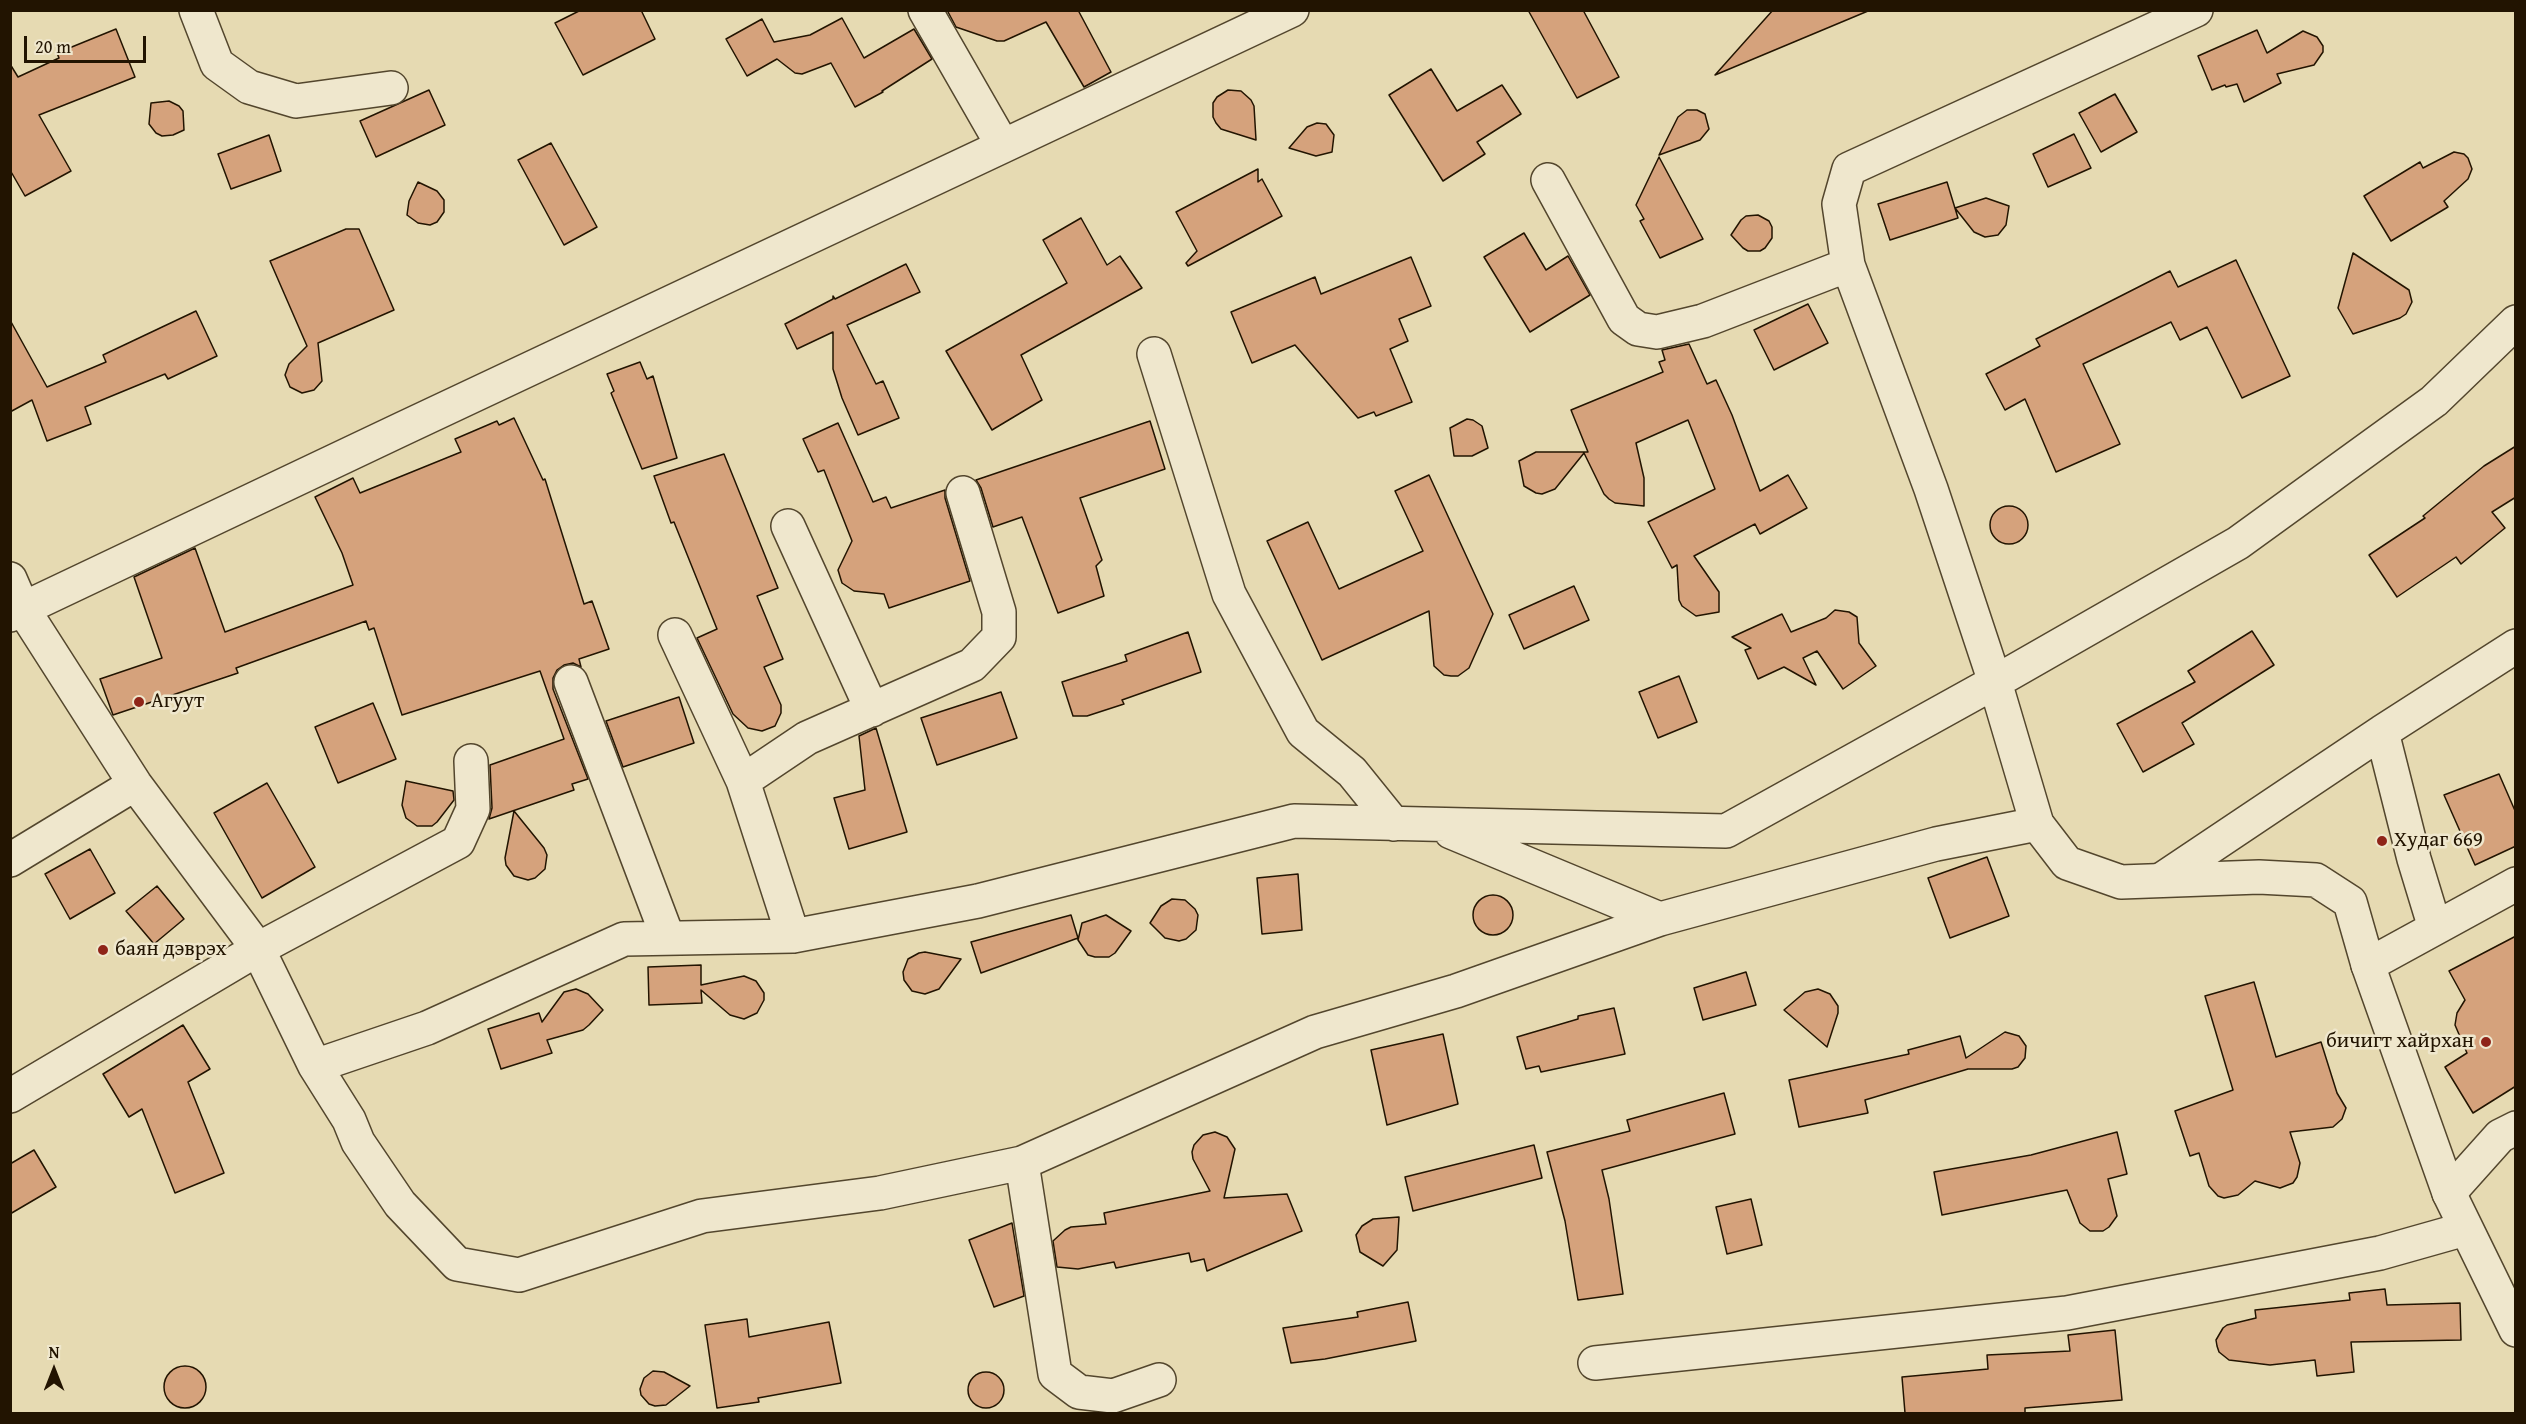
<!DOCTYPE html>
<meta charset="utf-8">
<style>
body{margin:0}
#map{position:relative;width:2526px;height:1424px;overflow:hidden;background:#e6dab2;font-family:"Gentium Book Plus",serif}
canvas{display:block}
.frame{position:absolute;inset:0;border:12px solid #221401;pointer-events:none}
.north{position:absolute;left:24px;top:1340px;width:60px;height:60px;-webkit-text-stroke:4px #efe7cd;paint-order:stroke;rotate:0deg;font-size:16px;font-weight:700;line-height:24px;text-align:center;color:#221401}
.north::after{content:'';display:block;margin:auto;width:21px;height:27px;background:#221401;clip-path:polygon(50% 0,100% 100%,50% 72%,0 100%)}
.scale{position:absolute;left:24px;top:36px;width:122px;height:27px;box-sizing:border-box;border:3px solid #221401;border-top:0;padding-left:8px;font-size:18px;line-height:21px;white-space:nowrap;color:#221401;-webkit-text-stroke:4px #efe7cd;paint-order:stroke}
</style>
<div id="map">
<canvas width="2526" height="1424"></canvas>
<div class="frame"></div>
<div class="north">N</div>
<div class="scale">20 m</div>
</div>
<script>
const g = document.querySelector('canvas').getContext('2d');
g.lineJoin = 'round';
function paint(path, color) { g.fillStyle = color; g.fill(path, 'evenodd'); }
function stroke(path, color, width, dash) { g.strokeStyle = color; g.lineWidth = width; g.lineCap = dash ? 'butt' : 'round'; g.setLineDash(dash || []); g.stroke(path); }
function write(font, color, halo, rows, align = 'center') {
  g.font = font + ' "Gentium Book Plus",serif'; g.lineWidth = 5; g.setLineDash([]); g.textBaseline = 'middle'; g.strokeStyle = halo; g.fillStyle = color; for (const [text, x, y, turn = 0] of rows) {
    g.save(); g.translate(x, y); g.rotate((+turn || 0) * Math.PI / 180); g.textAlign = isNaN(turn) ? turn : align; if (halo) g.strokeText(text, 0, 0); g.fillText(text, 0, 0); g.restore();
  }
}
const building = new Path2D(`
 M 581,10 L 641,10 L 655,39 L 583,75 L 555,23 Z
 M 947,10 L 1078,10 L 1111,72 L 1084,87 L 1046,22 L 1004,41 L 997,41 L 956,27 Z
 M 1528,10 L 1583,10 L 1619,77 L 1577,98 Z
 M 1773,10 L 1868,10 L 1868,11 L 1715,75 Z
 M 842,18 L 864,58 L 914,29 L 932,59 L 882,91 L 883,92 L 855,107 L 831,63 L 802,74 L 795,73 L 777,59 L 747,76 L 726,39 L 762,19 L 774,42 L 810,35 Z
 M 116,29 L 135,77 L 39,115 L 71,171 L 25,196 L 10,170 L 10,64 L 18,77 L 59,58 L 57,53 Z
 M 2257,30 L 2267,53 L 2303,31 L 2317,37 L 2323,46 L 2323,52 L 2314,65 L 2277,74 L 2281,83 L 2244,102 L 2237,84 L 2226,87 L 2225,85 L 2212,90 L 2198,56 Z
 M 1431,69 L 1457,111 L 1502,85 L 1521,114 L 1477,142 L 1485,154 L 1443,181 L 1389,95 Z
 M 429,90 L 445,125 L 376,157 L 360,121 Z
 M 1228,90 L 1241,91 L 1251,100 L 1254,106 L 1256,140 L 1221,129 L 1216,123 L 1213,117 L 1213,103 L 1217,97 Z
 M 2115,94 L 2137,132 L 2101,152 L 2079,113 Z
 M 169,101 L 179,106 L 183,111 L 184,130 L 173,135 L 162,136 L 156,133 L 149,124 L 151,103 Z
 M 1687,110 L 1697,110 L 1705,114 L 1709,129 L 1700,140 L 1659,155 L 1678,117 Z
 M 1317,123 L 1326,124 L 1334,135 L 1332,152 L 1316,156 L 1289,148 L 1307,127 Z
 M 2074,134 L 2091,168 L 2048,187 L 2033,154 Z
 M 269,135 L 281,171 L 231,189 L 218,154 Z
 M 551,143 L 597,227 L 564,245 L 518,160 Z
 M 2454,152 L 2464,154 L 2468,158 L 2472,169 L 2468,179 L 2444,201 L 2448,207 L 2391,241 L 2364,196 L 2420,162 L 2423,168 Z
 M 1659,157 L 1703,239 L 1660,258 L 1640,221 L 1644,219 L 1636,205 Z
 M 1258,169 L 1258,182 L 1262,179 L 1282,216 L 1188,266 L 1186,263 L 1197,251 L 1176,212 Z
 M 418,182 L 437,191 L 444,200 L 444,212 L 437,222 L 430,225 L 418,223 L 407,215 L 409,201 Z
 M 1947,182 L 1958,218 L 1890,240 L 1878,204 Z
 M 1986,198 L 2009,206 L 2006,225 L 1998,235 L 1985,237 L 1974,232 L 1955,208 Z
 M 1758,215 L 1769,221 L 1772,227 L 1772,238 L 1765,248 L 1760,251 L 1748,251 L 1743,248 L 1731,235 L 1741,220 L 1746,216 Z
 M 1081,218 L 1107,265 L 1120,256 L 1142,288 L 1021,355 L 1042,400 L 992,430 L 946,351 L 1067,283 L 1043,240 Z
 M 346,229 L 359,229 L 394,310 L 318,343 L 322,381 L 314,390 L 302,393 L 290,387 L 285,375 L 289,364 L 307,346 L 270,261 Z
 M 1524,233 L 1546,270 L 1568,256 L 1590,295 L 1530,332 L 1484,257 Z
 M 2353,253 L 2409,290 L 2412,302 L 2406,314 L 2400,318 L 2353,334 L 2338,308 Z
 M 1411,257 L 1431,306 L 1399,319 L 1408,341 L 1390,349 L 1412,402 L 1376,416 L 1374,412 L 1358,418 L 1295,345 L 1252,363 L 1231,312 L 1315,277 L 1321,294 Z
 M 2236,260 L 2290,376 L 2242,398 L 2207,327 L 2180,340 L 2171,322 L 2083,364 L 2120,444 L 2056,472 L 2025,399 L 2005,410 L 1986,374 L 2040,346 L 2036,339 L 2170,271 L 2178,287 Z
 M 906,264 L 920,292 L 847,325 L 876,384 L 883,381 L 899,418 L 858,435 L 842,398 L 833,369 L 833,332 L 797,349 L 785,324 L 833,299 L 833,296 L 835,299 Z
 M 1808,304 L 1828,343 L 1774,370 L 1754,330 Z
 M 196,311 L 217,356 L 168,379 L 165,374 L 85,407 L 91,424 L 47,441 L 32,400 L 10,412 L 10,320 L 47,387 L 106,362 L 103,355 Z
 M 1689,344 L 1707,384 L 1716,380 L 1732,415 L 1760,491 L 1788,475 L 1807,508 L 1760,534 L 1755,524 L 1694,556 L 1719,592 L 1719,612 L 1696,616 L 1682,606 L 1679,600 L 1677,565 L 1672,568 L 1648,522 L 1715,489 L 1688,420 L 1636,443 L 1644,478 L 1644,506 L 1615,503 L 1609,499 L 1604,494 L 1584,453 L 1555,489 L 1542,494 L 1536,493 L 1524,486 L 1519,461 L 1536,452 L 1588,452 L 1571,410 L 1663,372 L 1659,362 L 1665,360 L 1662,350 Z
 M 640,362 L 647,379 L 653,376 L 677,458 L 642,469 L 611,393 L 614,391 L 607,374 Z
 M 514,418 L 543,480 L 545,479 L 584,604 L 592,601 L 609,649 L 579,659 L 581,667 L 573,663 L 564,665 L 557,670 L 553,678 L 553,689 L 588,779 L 572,784 L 574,790 L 489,819 L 492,808 L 490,765 L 564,739 L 540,671 L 402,715 L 374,628 L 369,630 L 366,621 L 236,668 L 238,673 L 113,715 L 100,679 L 162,658 L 134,577 L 195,548 L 225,632 L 353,585 L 342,553 L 315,497 L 353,478 L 360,493 L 461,452 L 455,439 L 497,421 L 499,425 Z
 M 1467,419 L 1473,420 L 1482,426 L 1488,448 L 1472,456 L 1454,456 L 1450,428 Z
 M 1150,421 L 1165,469 L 1080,498 L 1102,560 L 1096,566 L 1104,596 L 1058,613 L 1022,517 L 993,527 L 981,488 L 976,480 Z
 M 838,423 L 873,502 L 886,497 L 891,508 L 945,490 L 945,498 L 970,581 L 889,608 L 884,594 L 854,591 L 842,583 L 838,570 L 852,541 L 824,470 L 818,472 L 803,439 Z
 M 2516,446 L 2516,497 L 2492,512 L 2505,528 L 2461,564 L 2456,557 L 2397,597 L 2369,555 L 2425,518 L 2423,516 L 2484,466 Z
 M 724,454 L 778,588 L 757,596 L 783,659 L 764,667 L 781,705 L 781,713 L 775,726 L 762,731 L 748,728 L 733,714 L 697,638 L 717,629 L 674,522 L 671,523 L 654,476 Z
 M 1429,475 L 1493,614 L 1469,668 L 1458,676 L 1451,676 L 1444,675 L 1434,666 L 1429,611 L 1322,660 L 1267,541 L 1308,522 L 1339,589 L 1423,551 L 1395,491 Z
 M1990 525a19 19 0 1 1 38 0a19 19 0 1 1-38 0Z
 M 1574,586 L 1589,620 L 1524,649 L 1509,615 Z
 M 1835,610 L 1849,612 L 1857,617 L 1859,643 L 1876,666 L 1843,689 L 1817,651 L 1803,658 L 1816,685 L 1784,667 L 1758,679 L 1745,650 L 1751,648 L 1732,637 L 1782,614 L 1791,632 L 1826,618 Z
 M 2252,631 L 2274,665 L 2182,723 L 2194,744 L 2143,772 L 2117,724 L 2195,682 L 2188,671 Z
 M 1188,632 L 1201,672 L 1122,700 L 1124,704 L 1087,716 L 1073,716 L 1062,682 L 1127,661 L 1125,655 Z
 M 1679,676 L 1697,722 L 1658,738 L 1639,692 Z
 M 1001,692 L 1017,738 L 937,765 L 921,718 Z
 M 679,697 L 694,743 L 623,767 L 606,721 Z
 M 373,703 L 396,759 L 338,783 L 315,727 Z
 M 876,728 L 907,832 L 849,849 L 834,798 L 865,790 L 859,736 Z
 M 2499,774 L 2516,813 L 2516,846 L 2475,865 L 2444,795 Z
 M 406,781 L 453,791 L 454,800 L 437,822 L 432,826 L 417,826 L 406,818 L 402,805 Z
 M 267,783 L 315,867 L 262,898 L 214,813 Z
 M 514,811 L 544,848 L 547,855 L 545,869 L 535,878 L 528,880 L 514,876 L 506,865 L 505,858 Z
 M 90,849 L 115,893 L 70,919 L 45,874 Z
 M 1987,857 L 2009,916 L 1950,938 L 1928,878 Z
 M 1298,874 L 1302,930 L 1262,934 L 1257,878 Z
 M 157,886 L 184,919 L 154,944 L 126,911 Z
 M1473 915a20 20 0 1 1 40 0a20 20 0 1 1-40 0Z
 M 1172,899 L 1185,900 L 1195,909 L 1198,915 L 1196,930 L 1186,939 L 1179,941 L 1165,938 L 1150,923 L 1161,906 Z
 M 1071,915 L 1078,938 L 981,973 L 971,942 Z
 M 1106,915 L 1131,931 L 1115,953 L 1109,957 L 1095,957 L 1088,955 L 1078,940 L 1082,923 Z
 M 2516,936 L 2516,1086 L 2473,1113 L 2445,1067 L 2467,1053 L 2455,1025 L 2457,1013 L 2465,1000 L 2449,971 Z
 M 925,952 L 961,959 L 939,989 L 925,994 L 912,991 L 904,980 L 903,972 L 908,959 L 919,953 Z
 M 701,965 L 701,985 L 744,976 L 756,981 L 764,993 L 764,1000 L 757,1013 L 744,1019 L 730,1015 L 701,990 L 702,1003 L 649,1005 L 648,967 Z
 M 1746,972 L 1756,1005 L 1703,1020 L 1694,988 Z
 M 2254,982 L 2276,1057 L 2321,1042 L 2337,1093 L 2346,1108 L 2342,1119 L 2333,1127 L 2290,1132 L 2300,1163 L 2297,1177 L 2293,1183 L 2280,1188 L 2255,1181 L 2238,1195 L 2224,1198 L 2218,1196 L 2209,1186 L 2199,1153 L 2190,1156 L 2175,1111 L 2233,1090 L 2205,996 Z
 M 576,989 L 588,994 L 603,1010 L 589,1025 L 583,1030 L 547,1040 L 552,1053 L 501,1069 L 488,1029 L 539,1013 L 542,1022 L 564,992 Z
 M 1818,989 L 1830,994 L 1838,1006 L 1838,1013 L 1827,1047 L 1784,1010 L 1805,992 Z
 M 1614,1008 L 1625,1054 L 1541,1072 L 1539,1066 L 1526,1069 L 1517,1037 L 1578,1019 L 1578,1016 Z
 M 183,1025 L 210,1069 L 188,1082 L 224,1173 L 175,1193 L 142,1109 L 129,1117 L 103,1074 Z
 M 2005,1032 L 2019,1036 L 2026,1046 L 2025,1058 L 2018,1067 L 2012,1069 L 1968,1069 L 1865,1100 L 1868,1113 L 1799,1127 L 1789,1080 L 1909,1054 L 1908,1050 L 1960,1036 L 1966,1058 Z
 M 1443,1034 L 1458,1104 L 1387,1125 L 1371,1050 Z
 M 1724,1093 L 1735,1134 L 1602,1170 L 1609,1199 L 1623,1294 L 1578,1300 L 1565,1221 L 1547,1152 L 1630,1131 L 1627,1120 Z
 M 1215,1132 L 1227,1137 L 1235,1149 L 1224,1198 L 1287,1194 L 1302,1231 L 1207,1271 L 1204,1259 L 1191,1262 L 1189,1253 L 1116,1268 L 1114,1262 L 1078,1269 L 1057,1267 L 1053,1241 L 1065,1230 L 1071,1227 L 1106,1224 L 1104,1213 L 1210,1191 L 1193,1159 L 1192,1152 L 1194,1145 L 1203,1135 Z
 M 2117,1132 L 2127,1174 L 2108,1179 L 2117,1216 L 2109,1227 L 2103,1231 L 2090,1231 L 2080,1223 L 2067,1190 L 1942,1215 L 1934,1172 L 2031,1155 Z
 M 1534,1145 L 1542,1178 L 1413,1211 L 1405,1177 Z
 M 34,1150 L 56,1187 L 10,1214 L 10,1164 Z
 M 1751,1199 L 1762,1245 L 1727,1254 L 1716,1207 Z
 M 1399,1217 L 1397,1250 L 1383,1266 L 1360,1252 L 1356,1235 L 1362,1226 L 1373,1219 Z
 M 1012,1223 L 1024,1296 L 994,1307 L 969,1240 Z
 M 2385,1289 L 2387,1305 L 2460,1303 L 2461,1340 L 2351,1342 L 2354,1372 L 2317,1376 L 2315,1360 L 2270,1365 L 2229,1360 L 2219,1352 L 2217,1346 L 2216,1340 L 2223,1328 L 2227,1325 L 2256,1318 L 2255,1310 L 2350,1300 L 2349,1293 Z
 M 1408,1302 L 1416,1341 L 1325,1359 L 1291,1363 L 1283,1328 L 1358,1317 L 1357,1312 Z
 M 747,1319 L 749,1337 L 829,1322 L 841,1383 L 758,1398 L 759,1402 L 717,1408 L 705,1325 Z
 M 2115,1330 L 2122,1400 L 2025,1408 L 2025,1413 L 1905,1413 L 1902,1377 L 1988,1369 L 1987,1355 L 2070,1351 L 2068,1335 Z
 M164 1387a21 21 0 1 1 42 0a21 21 0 1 1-42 0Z
 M 653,1371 L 664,1372 L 690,1386 L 666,1405 L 655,1406 L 649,1404 L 641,1395 L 640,1389 L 644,1378 Z
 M968 1390a18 18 0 1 1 36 0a18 18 0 1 1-36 0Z`);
paint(building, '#d5a27c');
stroke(building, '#221401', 1.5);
const minor = new Path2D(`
 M 196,10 L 217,64 L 249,87 L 296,101 L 391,88
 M 925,10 L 1003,146
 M 1548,180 L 1624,319 L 1638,329 L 1657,332 L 1703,321 L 1848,265
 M 1154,354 L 1229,594 L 1303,732 L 1352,772 L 1394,824
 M 788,526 L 872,710
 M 10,579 L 23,609 L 135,784 L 258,949 L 315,1066 L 349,1120 L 358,1142 L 400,1204 L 457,1264 L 519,1275 L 702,1216 L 880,1193 L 1022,1163 L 1315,1032 L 1456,991 L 1660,919 L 1936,844 L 2037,824
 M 10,615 L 402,429 L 1292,10
 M 675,635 L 743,781 L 793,936
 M 571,682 L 668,938
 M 743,781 L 807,738 L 972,665 L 999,637 L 999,612 L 963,493
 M 1451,832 L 1660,919
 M 10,860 L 135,784
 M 2161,880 L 2382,732
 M 2435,928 L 2414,859 L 2382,732 L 2516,646
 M 2368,965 L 2516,884
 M 315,1066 L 427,1028 L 624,939 L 793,936 L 978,901 L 1294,821 L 1726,831 L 1995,682 L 1931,489 L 1848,265 L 1839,204 L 1849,169 L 2196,10
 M 10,1096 L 258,949 L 458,842 L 473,809 L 471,761
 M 1022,1163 L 1055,1374 L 1079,1392 L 1113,1396 L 1159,1380
 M 2449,1193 L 2500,1136 L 2516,1128
 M 1595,1363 L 2067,1313 L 2380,1253 L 2465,1229`);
const tertiary = new Path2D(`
 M 2516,322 L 2434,401 L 2238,543 L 1995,682 L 2037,824 L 2067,863 L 2121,882 L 2259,877 L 2316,880 L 2350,902 L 2368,965 L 2449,1193 L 2516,1330`);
stroke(minor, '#53462d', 36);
stroke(tertiary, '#53462d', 36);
stroke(minor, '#efe7cd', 33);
stroke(tertiary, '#efe7cd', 33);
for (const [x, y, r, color] of [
 [139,702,6,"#8f2418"],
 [2382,841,6,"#8f2418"],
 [103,950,6,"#8f2418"],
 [2486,1042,6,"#8f2418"]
]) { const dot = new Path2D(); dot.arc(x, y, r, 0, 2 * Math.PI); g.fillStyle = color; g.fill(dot); stroke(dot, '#efe7cd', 2); }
write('21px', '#221401', '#efe7cd', [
 ["Агуут",151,702],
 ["Худаг 669",2394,841],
 ["баян дэврэх",115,950],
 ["бичигт хайрхан",2474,1042,"right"]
], 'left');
</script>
